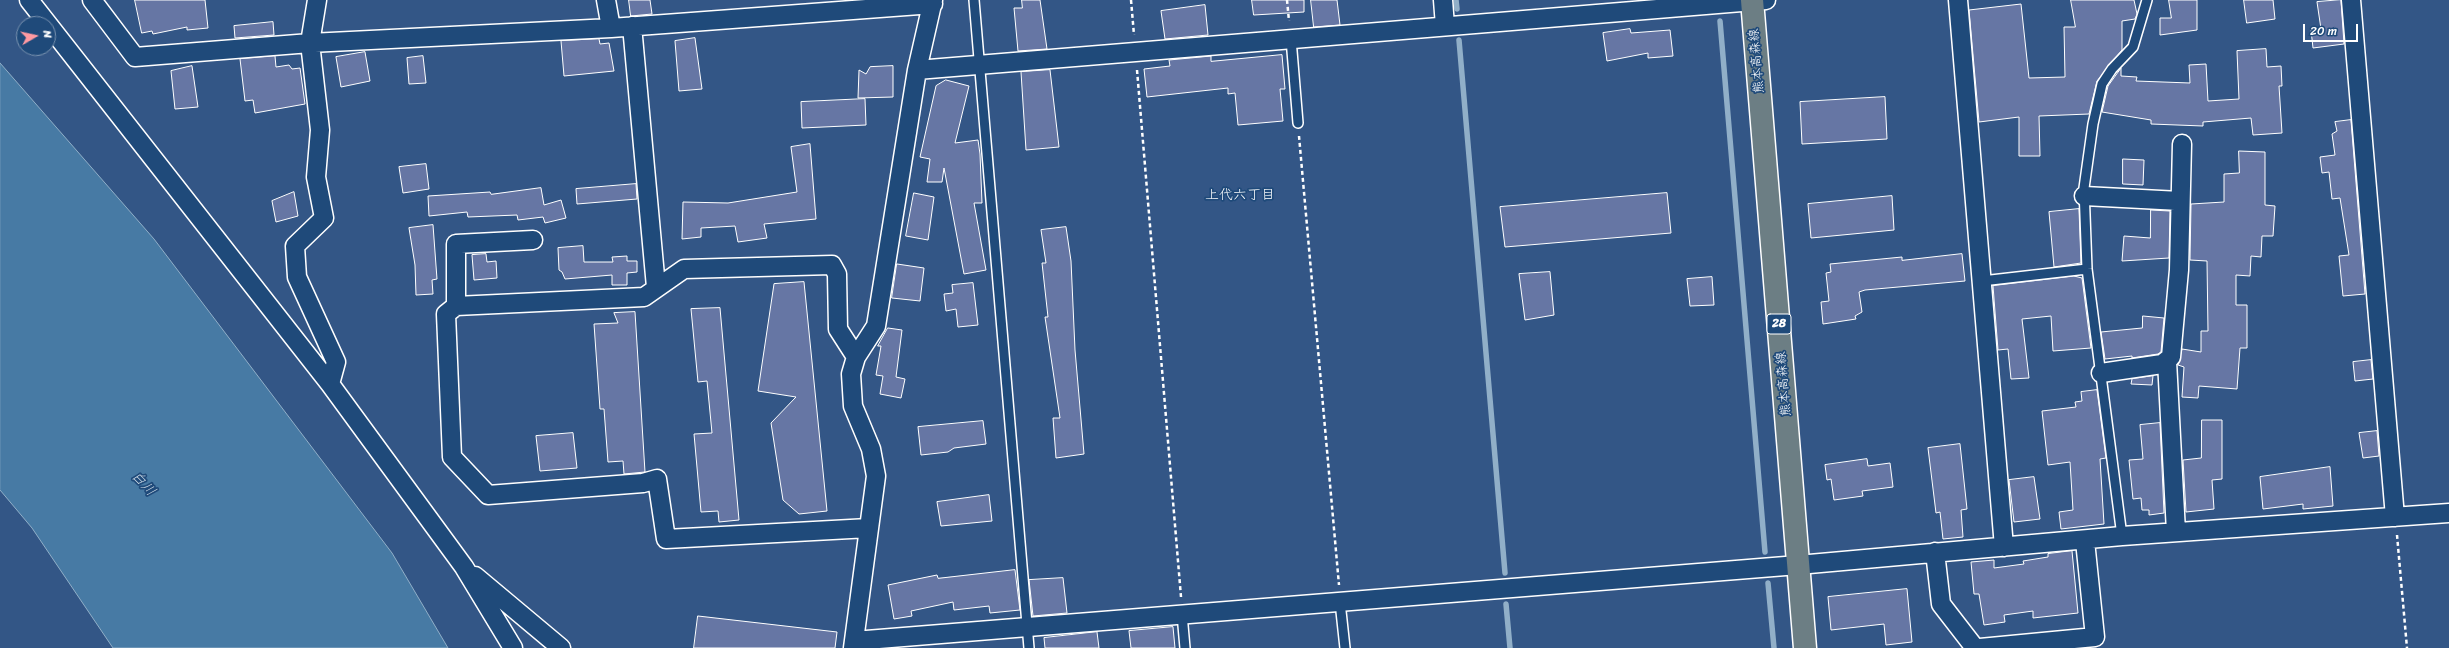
<!DOCTYPE html>
<meta charset="utf-8">
<style>
body{margin:0}
#map{position:relative;width:2449px;height:648px;overflow:hidden;background:#335686;font-family:Sriracha,sans-serif}
canvas{display:block}
.north{position:absolute;left:16px;top:16px;width:40px;height:40px;box-sizing:border-box;background:#1f4a7a;border:1px solid #7992af;border-radius:50%;rotate:81deg;font-size:11px;font-weight:700;line-height:16px;text-align:center;color:#fff}
.north::after{content:'';display:block;margin:auto;width:14px;height:18px;background:#ff9aa2;clip-path:polygon(50% 0,100% 100%,50% 72%,0 100%)}
.scale{position:absolute;left:2303px;top:24px;width:55px;height:18px;box-sizing:border-box;border:2px solid #fff;border-top:0;padding-left:5px;font-size:12px;line-height:14px;white-space:nowrap;color:#fff;-webkit-text-stroke:3px #1f4a7a;paint-order:stroke}
</style>
<div id="map">
<canvas width="2449" height="648"></canvas>
<div class="north">N</div>
<div class="scale">20 m</div>
</div>
<script>
const g = document.querySelector('canvas').getContext('2d');
g.lineJoin = 'round';
function paint(path, color) { g.fillStyle = color; g.fill(path, 'evenodd'); }
function stroke(path, color, width, dash) { g.strokeStyle = color; g.lineWidth = width; g.lineCap = dash ? 'butt' : 'round'; g.setLineDash(dash || []); g.stroke(path); }
function write(font, color, halo, rows, align = 'center') {
  g.font = font + ' Sriracha,"Klee One",sans-serif'; g.lineWidth = 3.5; g.setLineDash([]); g.textBaseline = 'middle'; g.strokeStyle = halo; g.fillStyle = color; for (const [text, x, y, turn = 0] of rows) {
    g.save(); g.translate(x, y); g.rotate((+turn || 0) * Math.PI / 180); g.textAlign = isNaN(turn) ? turn : align; if (halo) g.strokeText(text, 0, 0); g.fillText(text, 0, 0); g.restore();
  }
}
const water = new Path2D(`
 M 0,63 L 154,239 L 392,553 L 448,648 L 113,648 L 32,528 L 0,490 Z`);
paint(water, '#477aa4');
stroke(water, '#91afc8', 1);
stroke(new Path2D(`
 M 1456,0 L 1457,9
 M 1720,21 L 1765,552
 M 1459,40 L 1505,573
 M 1768,583 L 1774,648
 M 1506,604 L 1510,648`), '#91afc8', 5.5);
const building = new Path2D(`
 M 135,0 L 205,0 L 208,28 L 187,30 L 187,27 L 153,34 L 152,31 L 142,33 Z
 M 629,0 L 650,0 L 652,14 L 631,16 Z
 M 1022,0 L 1040,0 L 1047,49 L 1018,51 L 1014,8 L 1022,8 Z
 M 1252,0 L 1304,0 L 1304,12 L 1254,15 Z
 M 1311,0 L 1337,0 L 1340,25 L 1314,27 Z
 M 2071,0 L 2134,0 L 2137,14 L 2135,19 L 2122,21 L 2122,50 L 2097,81 L 2089,114 L 2039,116 L 2040,156 L 2019,156 L 2019,117 L 1979,122 L 1969,10 L 2021,4 L 2029,78 L 2065,77 L 2064,27 L 2075,27 Z
 M 2169,0 L 2197,0 L 2197,30 L 2160,35 L 2160,18 L 2171,18 Z
 M 2244,0 L 2273,0 L 2275,19 L 2247,23 Z
 M 2341,0 L 2344,44 L 2313,48 L 2311,30 L 2321,29 L 2317,2 Z
 M 1205,5 L 1208,35 L 1165,39 L 1161,11 Z
 M 273,22 L 274,35 L 235,38 L 234,26 Z
 M 1630,29 L 1631,33 L 1670,30 L 1673,56 L 1648,58 L 1648,53 L 1607,61 L 1603,33 Z
 M 695,38 L 702,89 L 679,91 L 675,41 Z
 M 599,39 L 600,44 L 609,43 L 614,71 L 564,76 L 561,41 Z
 M 2266,49 L 2267,67 L 2281,66 L 2282,86 L 2279,86 L 2282,133 L 2253,135 L 2251,118 L 2203,122 L 2203,126 L 2151,124 L 2151,120 L 2102,112 L 2108,86 L 2121,68 L 2121,76 L 2137,77 L 2136,81 L 2190,83 L 2189,65 L 2206,64 L 2208,101 L 2239,99 L 2237,51 Z
 M 365,52 L 370,81 L 341,87 L 336,57 Z
 M 1282,55 L 1285,89 L 1280,89 L 1283,121 L 1238,125 L 1235,93 L 1228,94 L 1228,88 L 1147,97 L 1144,69 L 1170,66 L 1169,60 L 1211,56 L 1211,61 Z
 M 275,56 L 276,67 L 289,65 L 292,69 L 300,68 L 305,104 L 255,113 L 253,100 L 245,101 L 240,59 Z
 M 423,56 L 426,83 L 409,84 L 407,58 Z
 M 192,66 L 198,107 L 175,109 L 171,71 Z
 M 893,66 L 893,97 L 858,98 L 859,70 L 866,74 L 870,67 Z
 M 1050,70 L 1059,147 L 1026,150 L 1021,72 Z
 M 946,80 L 969,86 L 955,143 L 978,140 L 980,154 L 982,203 L 974,203 L 986,270 L 964,274 L 944,168 L 942,182 L 927,182 L 930,159 L 920,157 L 936,86 Z
 M 1885,97 L 1887,139 L 1802,144 L 1800,102 Z
 M 865,99 L 866,125 L 802,128 L 801,102 Z
 M 2351,120 L 2365,294 L 2343,296 L 2339,256 L 2349,255 L 2340,198 L 2332,199 L 2329,172 L 2322,173 L 2320,157 L 2335,155 L 2332,134 L 2337,131 L 2335,122 Z
 M 810,144 L 816,219 L 764,224 L 767,238 L 738,242 L 735,226 L 701,228 L 701,237 L 682,239 L 683,202 L 728,203 L 797,192 L 791,147 Z
 M 2239,151 L 2265,152 L 2265,205 L 2275,206 L 2273,236 L 2262,236 L 2261,257 L 2251,256 L 2250,276 L 2236,275 L 2236,305 L 2247,305 L 2247,348 L 2240,348 L 2237,389 L 2199,386 L 2198,398 L 2182,397 L 2184,367 L 2178,365 L 2182,349 L 2201,352 L 2201,331 L 2208,331 L 2207,261 L 2190,260 L 2191,204 L 2224,202 L 2224,174 L 2239,173 Z
 M 2123,159 L 2144,160 L 2143,185 L 2123,184 Z
 M 426,164 L 429,189 L 403,193 L 399,167 Z
 M 636,184 L 637,199 L 577,204 L 576,189 Z
 M 541,188 L 544,205 L 561,200 L 566,218 L 545,223 L 543,217 L 518,220 L 517,215 L 468,217 L 467,212 L 429,216 L 428,196 L 490,192 L 491,194 Z
 M 294,192 L 298,216 L 276,222 L 272,201 Z
 M 914,193 L 934,197 L 928,240 L 906,236 Z
 M 1667,193 L 1671,233 L 1505,247 L 1500,207 Z
 M 1892,196 L 1894,230 L 1811,238 L 1808,204 Z
 M 2079,209 L 2081,263 L 2054,267 L 2049,212 Z
 M 2151,210 L 2170,211 L 2169,258 L 2122,261 L 2124,236 L 2150,238 Z
 M 433,225 L 437,279 L 432,280 L 433,294 L 416,295 L 415,265 L 409,228 Z
 M 1066,227 L 1071,261 L 1075,350 L 1084,454 L 1056,458 L 1053,418 L 1060,418 L 1045,317 L 1048,317 L 1042,263 L 1046,263 L 1041,230 Z
 M 583,246 L 584,262 L 613,262 L 612,257 L 627,256 L 627,261 L 637,261 L 637,272 L 627,273 L 627,285 L 612,285 L 612,275 L 565,279 L 562,272 L 559,270 L 558,248 Z
 M 486,254 L 487,262 L 496,261 L 497,278 L 474,280 L 472,255 Z
 M 1962,254 L 1965,281 L 1865,290 L 1859,292 L 1862,312 L 1855,316 L 1856,319 L 1823,324 L 1821,302 L 1829,301 L 1826,273 L 1831,272 L 1830,264 L 1902,257 L 1902,260 Z
 M 897,264 L 924,268 L 920,301 L 892,298 Z
 M 1550,272 L 1554,315 L 1525,320 L 1519,274 Z
 M 2074,276 L 2082,278 L 2091,348 L 2053,351 L 2051,316 L 2022,319 L 2029,378 L 2011,379 L 2008,349 L 1998,350 L 1993,286 Z
 M 1712,277 L 1714,305 L 1690,306 L 1687,279 Z
 M 804,282 L 827,511 L 799,514 L 783,500 L 771,423 L 796,397 L 758,391 L 774,284 Z
 M 973,283 L 978,325 L 958,327 L 956,309 L 946,311 L 944,294 L 953,293 L 952,285 Z
 M 720,308 L 739,520 L 719,522 L 718,511 L 701,512 L 694,434 L 712,433 L 707,381 L 698,382 L 691,309 Z
 M 635,312 L 645,472 L 624,474 L 623,461 L 608,462 L 604,409 L 600,409 L 594,324 L 618,323 L 614,313 Z
 M 2143,316 L 2164,318 L 2161,352 L 2158,354 L 2132,358 L 2132,356 L 2105,359 L 2101,332 L 2142,328 Z
 M 888,328 L 902,330 L 896,377 L 905,379 L 901,398 L 880,394 L 883,376 L 876,375 L 881,346 L 878,346 Z
 M 2371,360 L 2373,379 L 2355,381 L 2353,362 Z
 M 2153,376 L 2152,385 L 2131,384 L 2132,379 Z
 M 2097,390 L 2106,458 L 2100,459 L 2104,524 L 2061,529 L 2059,512 L 2073,510 L 2070,462 L 2048,465 L 2042,411 L 2076,407 L 2075,402 L 2082,401 L 2081,392 Z
 M 2202,420 L 2222,420 L 2222,479 L 2212,480 L 2214,509 L 2186,512 L 2183,460 L 2201,458 Z
 M 983,421 L 986,444 L 954,448 L 948,452 L 921,455 L 918,427 Z
 M 2160,423 L 2164,513 L 2149,515 L 2149,510 L 2142,510 L 2141,498 L 2133,499 L 2129,460 L 2143,459 L 2140,425 Z
 M 2377,431 L 2379,456 L 2363,458 L 2359,433 Z
 M 573,433 L 577,468 L 540,471 L 536,436 Z
 M 1960,444 L 1967,509 L 1961,510 L 1963,537 L 1943,539 L 1940,512 L 1936,513 L 1928,448 Z
 M 1867,459 L 1868,466 L 1890,463 L 1893,487 L 1862,491 L 1863,496 L 1834,500 L 1831,479 L 1827,480 L 1825,465 Z
 M 2330,467 L 2333,506 L 2303,509 L 2303,504 L 2263,509 L 2260,477 Z
 M 2034,477 L 2040,519 L 2014,522 L 2009,480 Z
 M 989,495 L 992,521 L 941,526 L 937,502 Z
 M 2072,551 L 2078,613 L 2033,618 L 2033,611 L 2004,615 L 2005,622 L 1984,625 L 1979,594 L 1974,594 L 1971,562 L 1994,560 L 1994,568 L 2024,564 L 2023,561 L 2048,557 L 2048,554 Z
 M 1015,570 L 1020,610 L 990,613 L 989,606 L 954,610 L 953,602 L 911,611 L 912,616 L 894,619 L 888,585 L 937,575 L 938,578 Z
 M 1063,578 L 1067,613 L 1033,616 L 1029,580 Z
 M 1907,589 L 1912,642 L 1886,645 L 1884,624 L 1831,630 L 1828,597 Z
 M 698,616 L 837,632 L 835,648 L 694,648 Z
 M 1173,627 L 1175,648 L 1131,648 L 1129,631 Z
 M 1097,632 L 1099,648 L 1045,648 L 1044,638 Z`);
paint(building, '#6676a4');
stroke(building, '#fff', 1);
const lane = new Path2D(`
 M 974,0 L 1029,648
 M 1291,39 L 1298,123
 M 1982,281 L 2087,269
 M 2122,536 L 2087,269 L 2084,188 L 2093,124 L 2102,84 L 2112,69 L 2133,47 L 2147,0
 M 1340,602 L 1345,648
 M 1182,614 L 1185,648`);
const street = new Path2D(`
 M 29,0 L 330,384 L 464,567 L 513,648
 M 92,0 L 135,57 L 310,43 L 611,28 L 933,4
 M 317,0 L 310,43 L 320,130 L 316,177 L 324,218 L 295,246 L 297,277 L 336,362 L 330,384
 M 606,0 L 611,28
 M 1443,0 L 1445,26
 M 1958,0 L 2004,547
 M 2351,0 L 2395,517
 M 632,26 L 656,287
 M 917,70 L 1766,0
 M 2084,196 L 2180,201
 M 456,306 L 456,244 L 533,240
 M 856,357 L 838,329 L 837,274 L 832,265 L 684,269 L 644,297 L 456,306 L 446,314 L 452,457 L 488,495 L 643,483 L 657,479 L 666,539 L 869,528
 M 2167,361 L 2176,532
 M 2101,373 L 2162,364 L 2171,357 L 2179,270 L 2182,144
 M 1935,552 L 1941,604 L 1975,648
 M 475,576 L 561,648
 M 854,641 L 1798,565 L 2122,536 L 2449,513
 M 853,648 L 876,476 L 871,449 L 853,406 L 851,374 L 856,357 L 876,326 L 917,70 L 933,0
 M 1980,648 L 2095,637 L 2085,541`);
const primary = new Path2D(`
 M 1752,0 L 1805,648`);
stroke(lane, '#fff', 12);
stroke(street, '#fff', 21);
stroke(primary, '#fff', 25);
stroke(new Path2D(`
 M 1131,0 L 1134,35
 M 1287,0 L 1289,21
 M 1137,70 L 1181,597
 M 1299,136 L 1339,585
 M 2397,535 L 2407,648`), '#fff', 2.5, [4, 3]);
stroke(lane, '#1f4a7a', 9);
stroke(street, '#1f4a7a', 18);
stroke(primary, '#6c7e84', 22);
for (const [x, y, w] of [
 [1779,324,24]
]) { const box = new Path2D(); box.roundRect(x - w / 2, y - 10, w, 20, 3); g.fillStyle = '#1f4a7a'; g.fill(box); stroke(box, '#fff', 1); }
write('bold 12px', '#fff', null, [
 ["28",1779,324]
]);
write('13px', '#fff', '#1f4a7a', [
 ["熊本高森線",1757,61,-95],
 ["熊本高森線",1784,384,-95]
]);
write('14px', '#fff', '#1f4a7a', [
 ["上代六丁目",1240,195]
]);
write('italic 14px', '#d1dee8', '#1f4a7a', [
 ["白川",143,484,47]
]);
</script>
